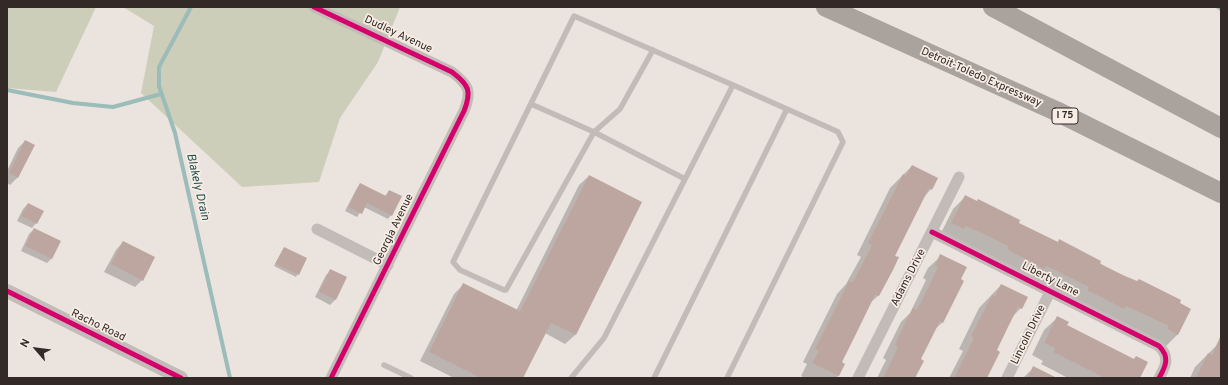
<!DOCTYPE html>
<style>
body{margin:0}
#map{position:relative;width:1228px;height:385px;overflow:hidden;background:#eae3de;font-family:Overpass,sans-serif}
canvas{display:block}
.frame{position:absolute;inset:0;border:8px solid #332926;pointer-events:none}
.north{position:absolute;left:16px;top:329px;width:40px;height:40px;-webkit-text-stroke:3px #f8ede5;paint-order:stroke;rotate:298deg;font-size:11px;font-weight:700;line-height:16px;text-align:center;color:#332926}
.north::after{content:'';display:block;margin:auto;width:14px;height:18px;background:#332926;clip-path:polygon(50% 0,100% 100%,50% 72%,0 100%)}
</style>
<div id="map">
<canvas width="1228" height="385"></canvas>
<div class="frame"></div>
<div class="north">N</div>
</div>
<script>
const g = document.querySelector('canvas').getContext('2d');
g.lineJoin = 'round';
function paint(path, color) { g.fillStyle = color; g.fill(path, 'evenodd'); }
function stroke(path, color, width, dash) { g.strokeStyle = color; g.lineWidth = width; g.lineCap = dash ? 'butt' : 'round'; g.setLineDash(dash || []); g.stroke(path); }
function write(font, color, halo, rows, align = 'center') {
  g.font = font + ' Overpass,sans-serif'; g.lineWidth = 3.5; g.setLineDash([]); g.textBaseline = 'middle'; g.strokeStyle = halo; g.fillStyle = color; for (const [text, x, y, turn = 0] of rows) {
    g.save(); g.translate(x, y); g.rotate((+turn || 0) * Math.PI / 180); g.textAlign = isNaN(turn) ? turn : align; if (halo) g.strokeText(text, 0, 0); g.fillText(text, 0, 0); g.restore();
  }
}
paint(new Path2D(`
 M 7,7 L 96,7 L 56,92 L 7,88 Z
 M 123,7 L 400,7 L 378,62 L 340,118 L 319,182 L 242,187 L 141,93 L 154,26 Z`), '#cdceb9');
paint(new Path2D(`
 M 25,141 L 18,177 L 10,185 L 7,183 L 7,171 L 18,148 Z
 M 912,166 L 931,189 L 924,197 L 894,256 L 878,296 L 870,303 L 840,363 L 844,364 L 838,376 L 836,378 L 805,378 L 801,376 L 807,364 L 803,362 L 837,294 L 846,284 L 861,257 L 857,255 L 890,188 Z
 M 589,176 L 641,202 L 575,335 L 565,344 L 545,333 L 522,378 L 454,378 L 420,361 L 454,294 L 464,284 L 516,311 L 579,185 Z
 M 360,184 L 385,196 L 389,191 L 391,215 L 388,219 L 364,207 L 357,217 L 345,211 L 357,188 Z
 M 965,197 L 1057,243 L 1059,241 L 1125,277 L 1178,334 L 1165,347 L 940,235 L 953,209 Z
 M 28,204 L 36,223 L 32,228 L 17,221 L 23,209 Z
 M 34,229 L 52,258 L 47,263 L 21,251 L 29,234 Z
 M 123,242 L 142,280 L 135,287 L 104,272 L 116,250 Z
 M 284,248 L 306,258 L 296,277 L 274,266 Z
 M 941,256 L 943,322 L 934,330 L 919,359 L 914,378 L 877,378 L 886,360 L 883,358 L 901,322 L 910,313 L 926,280 L 923,278 L 928,268 Z
 M 331,271 L 346,278 L 335,300 L 330,305 L 315,297 L 326,275 Z
 M 1001,285 L 1021,308 L 1012,317 L 996,350 L 986,378 L 949,378 L 963,351 L 959,349 L 979,308 Z
 M 1057,318 L 1066,326 L 1133,360 L 1136,357 L 1139,378 L 1068,378 L 1041,364 L 1043,361 L 1032,355 L 1044,330 Z
 M 1217,345 L 1221,347 L 1221,378 L 1190,378 L 1195,367 Z
 M 1034,367 L 1055,378 L 1023,378 Z`), '#0003');
stroke(new Path2D(`
 M 191,7 L 159,67 L 159,86 L 175,133 L 230,378
 M 1218,7 L 1221,9
 M 7,90 L 73,103 L 113,107 L 161,94`), '#9bbcb8', 4);
paint(new Path2D(`
 M 25,140 L 35,145 L 18,178 L 9,173 Z
 M 912,165 L 938,178 L 932,190 L 929,188 L 895,256 L 899,257 L 893,270 L 879,296 L 875,295 L 853,340 L 842,362 L 845,364 L 839,376 L 812,363 L 819,351 L 815,349 L 849,281 L 853,282 L 872,245 L 868,243 L 903,174 L 906,176 Z
 M 589,175 L 642,202 L 576,335 L 551,323 L 523,378 L 481,378 L 429,352 L 463,283 L 520,311 Z
 M 360,183 L 386,196 L 389,190 L 402,196 L 392,216 L 367,203 L 362,214 L 348,207 Z
 M 965,195 L 977,201 L 978,199 L 1020,220 L 1019,223 L 1058,242 L 1059,239 L 1101,261 L 1100,264 L 1125,276 L 1137,281 L 1139,279 L 1181,300 L 1180,303 L 1191,309 L 1178,335 L 1167,329 L 1169,326 L 1126,306 L 1124,309 L 1087,290 L 1089,287 L 1065,275 L 1046,266 L 1044,269 L 1032,263 L 1007,249 L 1008,246 L 984,234 L 965,226 L 964,229 L 951,223 Z
 M 28,203 L 44,211 L 37,224 L 21,216 Z
 M 34,228 L 61,241 L 52,259 L 25,246 Z
 M 123,241 L 155,257 L 143,281 L 111,264 Z
 M 284,247 L 307,258 L 299,275 L 275,264 Z
 M 940,254 L 967,267 L 961,279 L 964,281 L 943,323 L 940,321 L 921,359 L 924,361 L 915,378 L 883,378 L 898,347 L 895,345 L 904,325 L 913,308 L 917,310 L 938,267 L 935,266 Z
 M 330,269 L 347,277 L 336,300 L 319,292 Z
 M 1001,284 L 1028,297 L 1022,309 L 1018,307 L 1008,327 L 997,350 L 1000,352 L 987,378 L 954,378 L 974,338 L 971,336 L 992,295 L 995,296 Z
 M 1057,316 L 1069,322 L 1067,325 L 1134,359 L 1136,356 L 1148,362 L 1140,378 L 1105,378 L 1053,352 L 1055,348 L 1044,343 Z
 M 1221,335 L 1221,378 L 1196,378 L 1208,353 L 1212,355 Z
 M 1033,366 L 1057,378 L 1028,378 Z`), '#bda6a0');
stroke(new Path2D(`
 M 531,104 L 594,132 L 685,179
 M 384,365 L 411,378
 M 571,378 L 604,338 L 733,85 L 574,16 L 453,262 L 460,270 L 504,290 L 506,290 L 594,132 L 620,109 L 653,50
 M 654,378 L 787,109
 M 727,378 L 843,142 L 838,132 L 834,130 L 733,85`), '#c3bbb7', 5.5);
stroke(new Path2D(`
 M 314,7 L 452,72 C 469,85 472,91 464,111 L 331,378
 M 317,229 L 388,265
 M 932,232 L 1159,346 C 1170,357 1166,366 1159,378
 M 858,378 L 959,177
 M 1007,378 L 1050,292`), '#c3bbb7', 11);
stroke(new Path2D(`
 M 7,291 L 181,378`), '#c3bbb7', 14);
stroke(new Path2D(`
 M 826,7 L 1056,111 L 1221,193
 M 993,7 L 1221,128`), '#a9a29d', 20);
stroke(new Path2D(`
 M 314,7 L 452,72 C 469,85 472,91 464,111 L 331,378
 M 932,232 L 1159,346 C 1170,357 1166,366 1159,378
 M 7,291 L 181,378`), '#d6006c', 5);
for (const [x, y, w] of [
 [1065,116,26]
]) { const box = new Path2D(); box.roundRect(x - w / 2, y - 8, w, 16, 3); g.fillStyle = '#f8ede5'; g.fill(box); stroke(box, '#332926', 1); }
write('bold 10px', '#332926', null, [
 ["I 75",1065,116]
]);
write('11px', '#332926', '#f8ede5', [
 ["Dudley Avenue",398,35,25],
 ["Detroit-Toledo Expressway",981,78,24],
 ["Georgia Avenue",394,230,-64],
 ["Adams Drive",909,278,-63],
 ["Liberty Lane",1050,280,27],
 ["Racho Road",98,326,26],
 ["Lincoln Drive",1029,335,-64]
]);
write('italic 12px', '#1e5250', '#f8ede5', [
 ["Blakely Drain",197,187,77]
]);
</script>
